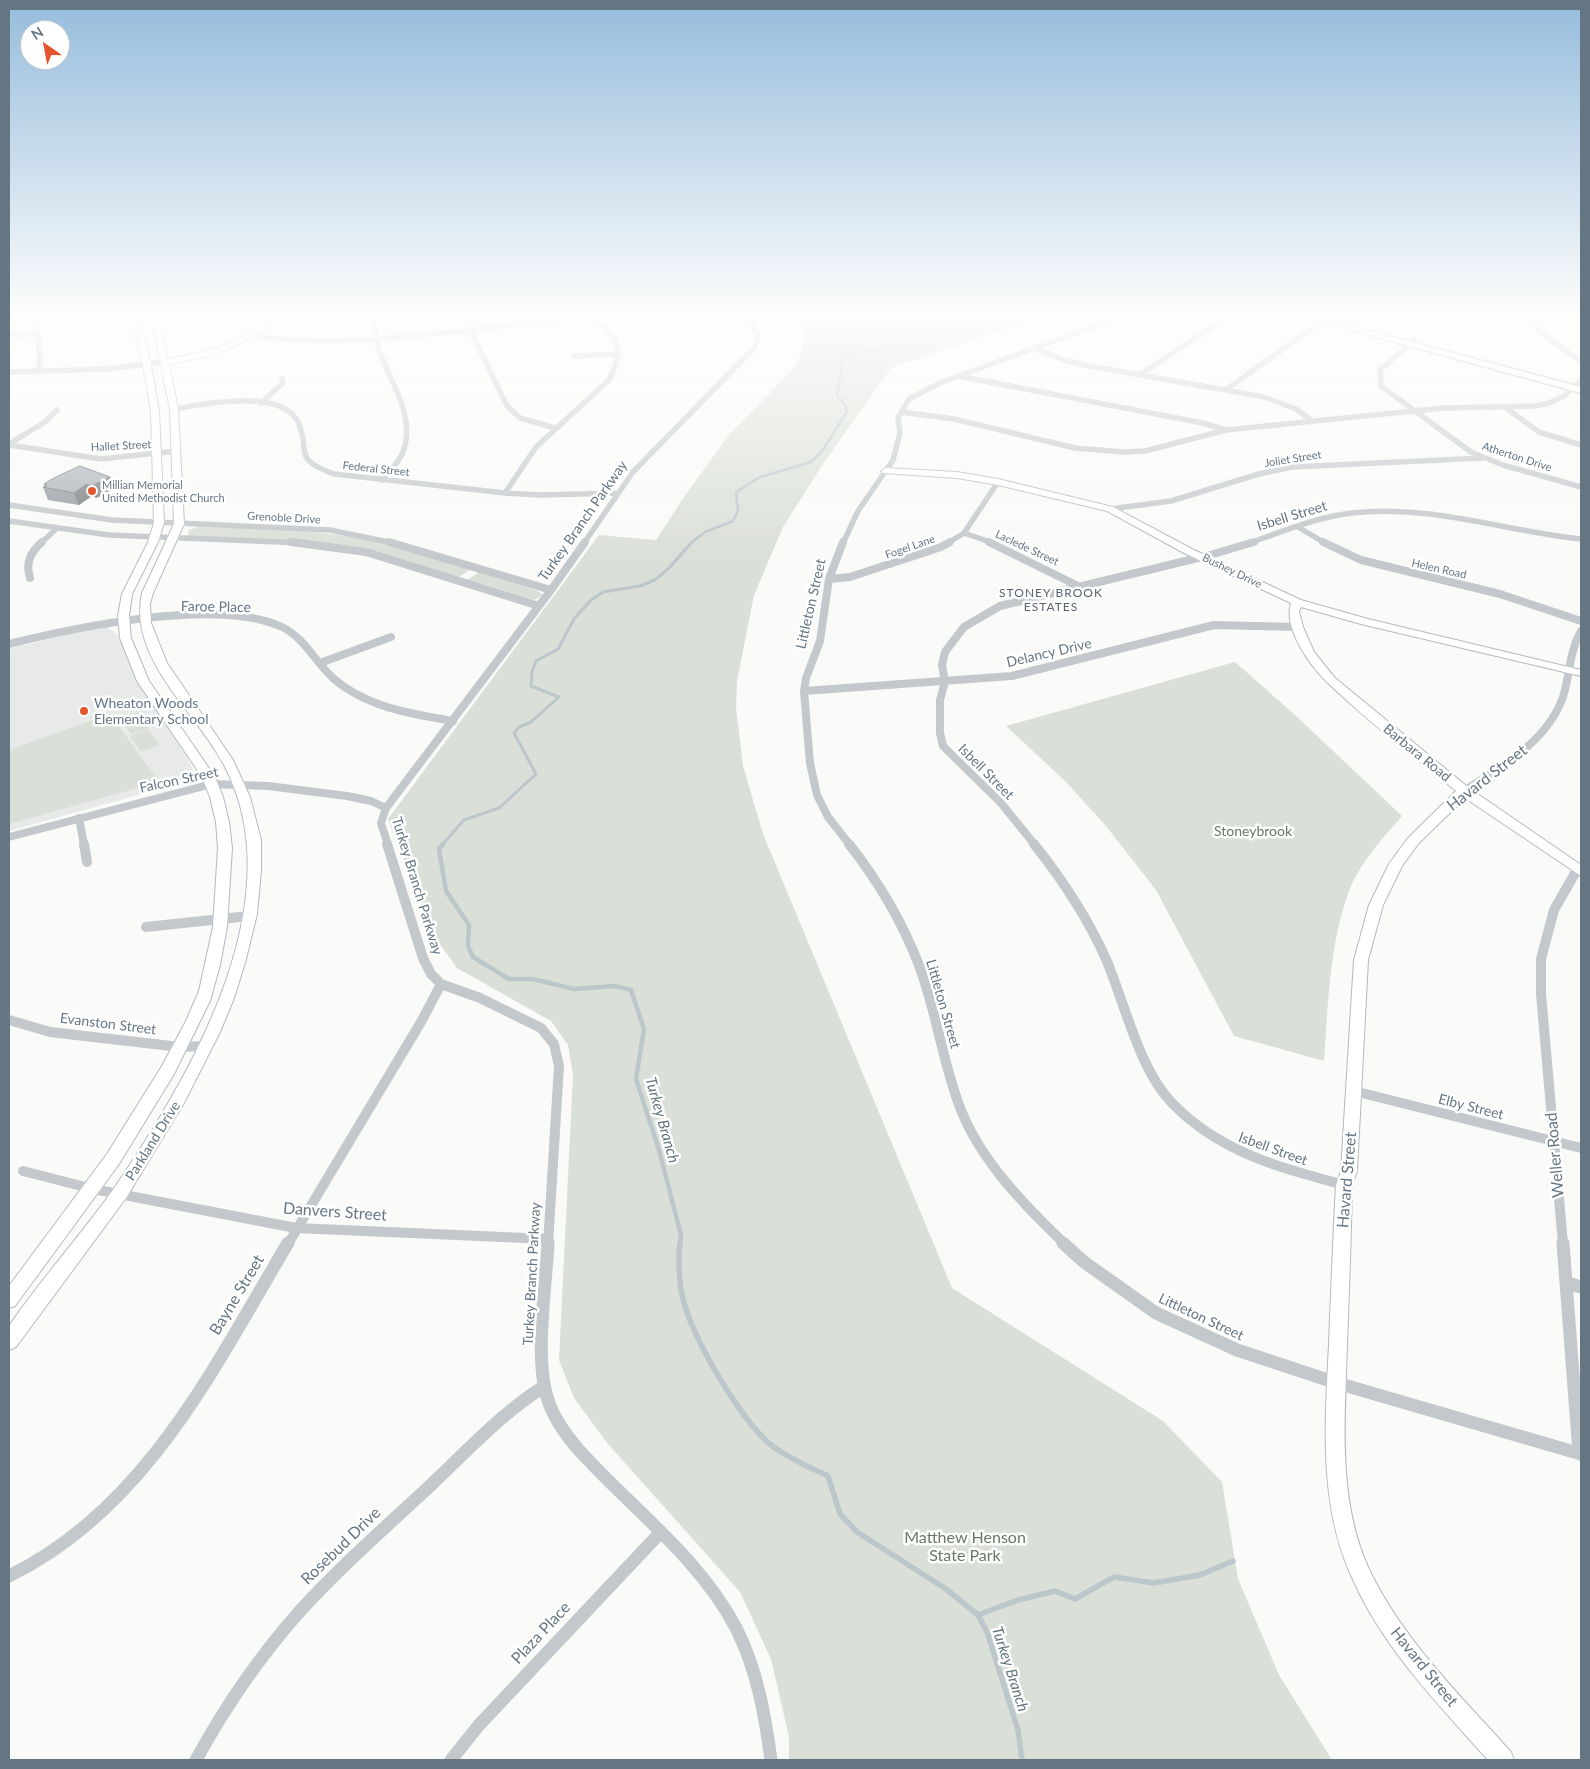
<!DOCTYPE html>
<style>
body{margin:0}
#map{position:relative;width:1590px;height:1769px;overflow:hidden;background:#fafaf8;font-family:Lato,sans-serif}
canvas{display:block}
.frame{position:absolute;inset:0;border:10px solid #657683;pointer-events:none}
.north{position:absolute;left:20px;top:20px;width:50px;height:50px;box-sizing:border-box;background:#fff;border:1px solid #c1c8cd;border-radius:50%;rotate:327deg;font-size:14px;font-weight:700;line-height:20px;text-align:center;color:#657683}
.north::after{content:'';display:block;margin:auto;width:18px;height:22px;background:#e4572e;clip-path:polygon(50% 0,100% 100%,50% 72%,0 100%)}
</style>
<div id="map">
<canvas width="1590" height="1769"></canvas>
<div class="frame"></div>
<div class="north">N</div>
</div>
<script>
const g = document.querySelector('canvas').getContext('2d');
g.lineJoin = 'round';
function paint(path, color) { g.fillStyle = color; g.fill(path, 'evenodd'); }
function stroke(path, color, width, dash) { g.strokeStyle = color; g.lineWidth = width; g.lineCap = dash ? 'butt' : 'round'; g.setLineDash(dash || []); g.stroke(path); }
function write(font, color, halo, rows, align = 'center') {
  g.font = font + ' Lato,sans-serif'; g.lineWidth = 5; g.setLineDash([]); g.textBaseline = 'middle'; g.strokeStyle = halo; g.fillStyle = color; for (const [text, x, y, turn = 0] of rows) {
    g.save(); g.translate(x, y); g.rotate((+turn || 0) * Math.PI / 180); g.textAlign = isNaN(turn) ? turn : align; if (halo) g.strokeText(text, 0, 0); g.fillText(text, 0, 0); g.restore();
  }
}
paint(new Path2D(`
 M 108,627 L 117,635 L 195,773 L 185,782 L 9,831 L 9,649 L 73,633 Z`), '#e8e9e9');
paint(new Path2D(`
 M 792,313 L 1053,313 L 891,368 L 823,464 L 783,527 L 754,595 L 737,681 L 736,708 L 743,766 L 763,834 L 952,1288 L 1163,1421 L 1222,1482 L 1238,1579 L 1279,1675 L 1332,1760 L 789,1760 L 789,1737 L 771,1659 L 740,1592 L 608,1444 L 574,1398 L 559,1360 L 573,1075 L 568,1045 L 551,1021 L 457,968 L 434,936 L 388,819 L 599,535 L 656,540 L 684,497 L 729,435 L 796,366 L 806,336 L 803,324 Z
 M 198,527 C 259,529 320,529 380,542 C 411,549 441,560 471,569 L 459,577 L 310,542 L 188,536 L 189,530 Z
 M 479,572 L 538,591 L 543,595 L 534,600 L 467,580 Z
 M 1235,662 L 1295,715 L 1402,816 C 1383,838 1357,866 1348,894 C 1329,947 1328,1006 1324,1061 L 1234,1036 L 1156,890 L 1106,826 L 1065,781 L 1006,726 Z
 M 138,712 L 149,728 L 131,734 L 121,719 Z
 M 110,714 L 159,782 L 9,824 L 9,750 Z
 M 148,729 L 159,745 L 141,752 L 130,736 Z`), '#dadfd7');
stroke(new Path2D(`
 M 828,313 L 834,320 L 834,338 L 846,354
 M 691,543 L 705,532 L 733,521 L 738,511 L 736,492 L 760,477 L 811,462 L 822,451 L 847,412 L 845,404 L 837,396 L 843,357 L 886,347 L 935,321 L 961,313`), '#bbc7cb', 2.5);
stroke(new Path2D(`
 M 442,845 L 464,820 L 499,808 L 536,774 L 514,733 L 519,727 L 531,722 L 559,697 L 531,686 L 532,671 L 536,661 L 558,649 L 574,619 L 591,600 L 603,592 L 640,586 L 655,580 L 669,568 L 692,542`), '#bbc7cb', 3);
stroke(new Path2D(`
 M 443,844 L 439,849 L 446,891 L 469,925 L 468,946 L 473,957 L 509,979 L 533,979 L 574,989 L 614,986 L 631,990 L 644,1029 L 636,1079 L 659,1150 L 681,1235 L 680,1244`), '#bbc7cb', 4.5);
stroke(new Path2D(`
 M 680,1243 C 678,1259 679,1283 683,1299 C 693,1339 740,1419 771,1445 C 788,1458 809,1467 828,1476 L 840,1514 L 857,1532 L 946,1589 L 978,1615 L 987,1632 L 1018,1730 L 1022,1760
 M 978,1615 L 1018,1600 L 1055,1591 L 1075,1599 L 1114,1577 L 1154,1583 L 1200,1575 L 1233,1561`), '#bbc7cb', 5.5);
const secondary = new Path2D(`
 M 130,313 L 138,313 L 151,365 L 159,411 L 164,523 L 158,542 L 132,594 L 129,616 L 131,638 L 149,681 L 215,777 L 223,797 L 229,822 L 232,848 L 227,927 L 220,965 L 210,1001 L 174,1074 L 119,1164 L 15,1306 L 9,1308 L 9,1286 L 107,1154 L 162,1066 L 186,1021 L 199,991 L 213,927 L 218,848 L 216,822 L 210,797 L 202,777 L 137,681 L 120,638 L 118,616 L 122,594 L 148,542 L 154,523 L 151,411 L 143,365 Z
 M 150,313 L 158,313 L 168,359 C 191,355 214,350 236,340 C 251,333 270,313 284,313 C 255,345 210,357 169,364 L 178,409 L 184,524 L 153,593 L 150,604 L 151,623 L 167,663 L 233,760 L 250,797 L 261,840 L 261,870 L 257,914 L 245,963 L 234,998 L 220,1032 L 184,1103 L 126,1198 L 16,1347 L 9,1350 L 9,1326 C 42,1278 81,1235 115,1187 C 191,1076 295,899 224,765 C 196,711 128,660 142,593 L 174,524 L 170,409 Z
 M 886,468 L 957,472 L 998,479 L 1113,507 L 1192,549 L 1301,600 L 1368,619 L 1581,670 L 1581,676 L 1361,624 L 1301,607 L 1299,611 L 1303,627 L 1314,652 L 1335,678 L 1469,788 L 1581,865 L 1581,876 L 1465,798 L 1418,844 L 1402,866 L 1383,905 L 1368,960 L 1357,1171 L 1352,1185 C 1351,1238 1349,1291 1347,1344 C 1345,1417 1337,1498 1368,1567 C 1401,1638 1460,1695 1511,1752 L 1514,1760 L 1488,1760 C 1439,1705 1385,1650 1354,1582 C 1318,1507 1325,1425 1329,1344 C 1331,1291 1333,1238 1336,1185 L 1341,1171 L 1354,960 L 1369,905 L 1389,864 L 1408,838 L 1456,791 C 1414,756 1367,721 1328,683 C 1310,666 1283,628 1291,603 L 1184,553 L 1107,511 L 998,485 L 957,478 L 883,473 L 881,471 Z`);
const primary = new Path2D(`
 M 1289,313 L 1303,313 L 1581,387 L 1581,393 Z`);
stroke(secondary, '#b3babf', 2);
stroke(primary, '#b5babe', 3);
stroke(new Path2D(`
 M 36,313 L 40,364 L 37,372
 M 373,313 C 373,325 375,336 378,347 C 389,381 417,416 403,452 C 399,463 389,471 382,480
 M 462,313 L 507,406 L 520,418 L 555,428
 M 1521,313 L 1549,339 L 1581,361
 M 1525,313 L 1581,318
 M 1328,317 L 1333,313
 M 135,319 L 174,313
 M 9,335 L 38,334
 M 251,335 C 318,346 384,339 451,332 C 500,327 549,322 598,313
 M 1414,340 L 1380,370 L 1381,386 L 1471,452 L 1503,465 L 1581,487
 M 1036,349 L 1067,361 L 1090,366 L 1264,397 L 1296,409 L 1312,421
 M 575,356 L 619,354
 M 9,372 L 106,369 L 165,362
 M 1141,374 L 1233,313
 M 958,376 L 1203,423 L 1226,430
 M 1578,383 L 1581,380
 M 1227,389 L 1322,321
 M 261,403 L 283,383 L 282,379
 M 1506,408 L 1539,432 L 1581,445
 M 174,409 C 204,404 281,388 298,422 C 312,452 290,458 334,474 L 505,493 L 540,495 L 618,493
 M 901,412 L 954,419 L 1075,448 L 1124,452 L 1145,451 L 1226,430 L 1443,408 L 1534,406 L 1549,403 L 1564,396 L 1573,388
 M 9,444 L 45,422 L 57,410
 M 9,445 L 101,459 L 176,451
 M 505,493 L 536,447 L 609,380 C 627,347 615,333 586,314
 M 9,505 L 112,520 L 330,530 L 393,543
 M 1110,509 L 1171,501 L 1259,474 L 1292,467 L 1483,458
 M 9,521 L 109,535 L 304,543
 M 1298,527 L 1325,543
 M 964,533 L 993,543
 M 41,543 L 56,529
 M 584,543 L 633,472 L 755,347 L 758,333 L 749,321 L 733,313
 M 843,543 L 858,511 L 893,460 L 900,433 L 898,418 L 909,399 L 942,382 L 1130,313
 M 948,543 L 964,533 L 998,482
 M 1250,543 C 1283,531 1317,517 1352,513 C 1428,504 1505,531 1581,539`), '#c3c8cc', 5.5);
stroke(new Path2D(`
 M 291,542 L 366,552 L 539,606
 M 389,542 L 551,590
 M 843,542 L 829,579 L 820,641 L 806,678 L 804,691 L 810,763 L 817,795 L 828,817 L 850,845
 M 989,542 L 1078,586
 M 1323,542 L 1361,560 L 1500,594 L 1581,621
 M 30,578 C 25,562 31,552 42,542
 M 829,579 L 850,577 L 941,547 L 950,542
 M 9,644 C 77,627 218,597 282,627 C 305,638 315,662 333,678 C 366,707 411,714 453,721
 M 320,663 L 391,637
 M 804,691 L 1012,676 L 1214,625 L 1297,627
 M 1464,791 C 1502,766 1547,742 1563,697 C 1570,675 1569,652 1581,631
 M 79,818 L 84,845
 M 9,837 L 212,784 L 268,786 L 347,796 L 371,801 L 386,808
 M 388,845 L 381,823 L 386,808 L 551,590 L 585,542
 M 1035,845 L 1001,803 L 943,746 L 940,733 L 940,700 L 945,682 L 942,665 L 945,652 L 964,627 L 1000,606 L 1210,555 L 1254,542`), '#c3c8cc', 8);
stroke(new Path2D(`
 M 84,844 L 87,862
 M 387,844 L 423,958 L 431,974 L 441,984 L 480,998 L 541,1028 L 554,1044 L 559,1066 L 548,1244
 M 849,844 C 879,882 903,923 920,968 C 937,1014 943,1065 961,1110 C 981,1161 1026,1207 1065,1244
 M 1034,844 C 1062,879 1088,919 1106,959 C 1125,1004 1139,1069 1172,1103 C 1219,1152 1281,1168 1344,1185
 M 146,927 L 249,916
 M 9,1020 L 50,1032 L 180,1047 L 205,1046
 M 1354,1091 L 1581,1148
 M 23,1171 L 93,1189 L 296,1228 L 548,1239
 M 288,1244 L 421,1022 L 441,984
 M 1563,1244 L 1541,994 L 1541,959 L 1554,910 L 1578,868`), '#c3c8cc', 10);
stroke(new Path2D(`
 M 548,1243 C 546,1286 534,1360 548,1400 C 554,1419 566,1435 578,1449 C 631,1508 699,1557 736,1628 C 757,1669 765,1715 771,1760
 M 1063,1243 L 1084,1262 L 1156,1313 L 1237,1350 L 1337,1383 L 1581,1454
 M 1563,1243 L 1579,1453
 M 1567,1283 L 1581,1287
 M 9,1576 C 146,1509 214,1367 288,1243
 M 196,1760 C 225,1707 260,1656 300,1611 C 341,1566 387,1526 432,1484 C 468,1450 501,1414 543,1387
 M 451,1760 L 479,1725 L 660,1533`), '#c3c8cc', 13);
paint(secondary, '#fff');
paint(primary, '#fff');
paint(new Path2D(`
 M 110,477 L 115,489 L 96,498 L 92,496 L 79,505 L 48,500 L 43,487 L 45,486 L 44,484 Z`), '#929a9f');
paint(new Path2D(`
 M 110,477 L 115,489 L 96,498 L 91,486 Z
 M 87,484 L 92,496 L 79,505 L 74,493 Z`), '#777d82');
const building = new Path2D(`
 M 80,466 L 110,477 L 91,486 L 87,484 L 74,493 L 43,487 L 47,485 L 44,484 L 54,478 Z`);
paint(building, '#aab3b9');
stroke(building, '#777d82', 1);
const sky = g.createLinearGradient(0, 0, 0, 561);
sky.addColorStop(0, '#96bcdc');
sky.addColorStop(0.56, '#fdfdfc');
sky.addColorStop(1, '#fdfdfc00');
g.fillStyle = sky;
g.fillRect(0, 0, 1590, 561);
for (const [x, y, r, color] of [
 [92,491,5,"#e4572e"],
 [84,711,5,"#e4572e"]
]) { const dot = new Path2D(); dot.arc(x, y, r, 0, 2 * Math.PI); g.fillStyle = color; g.fill(dot); stroke(dot, '#fff', 2); }
write('11px', '#657683', '#fff', [
 ["Hallet Street",121,446,-3],
 ["Atherton Drive",1517,457,18],
 ["Joliet Street",1293,459,-9],
 ["Federal Street",376,469,6],
 ["Grenoble Drive",284,518,3],
 ["Fogel Lane",910,547,-19],
 ["Laclede Street",1027,548,25],
 ["Helen Road",1439,569,13],
 ["Bushey Drive",1232,571,26]
]);
write('11px', '#657683', '#fff', [
 ["Millian Memorial",102,485],
 ["United Methodist Church",102,498]
], 'left');
g.letterSpacing = '1px';
write('12px', '#57646e', '#fff', [
 ["STONEY BROOK",1051,593],
 ["ESTATES",1051,607]
]);
g.letterSpacing = '0px';
write('14px', '#657683', '#fff', [
 ["Isbell Street",1292,516,-17],
 ["Turkey Branch Parkway",583,521,-55],
 ["Littleton Street",811,604,-77],
 ["Faroe Place",216,607,1],
 ["Delancy Drive",1049,653,-13],
 ["Barbara Road",1417,753,39],
 ["Isbell Street",986,772,45],
 ["Falcon Street",179,780,-12],
 ["Turkey Branch Parkway",417,886,73],
 ["Littleton Street",943,1004,74],
 ["Evanston Street",108,1024,7],
 ["Elby Street",1471,1107,14],
 ["Parkland Drive",153,1141,-58],
 ["Isbell Street",1273,1149,20],
 ["Turkey Branch Parkway",532,1274,-87],
 ["Littleton Street",1201,1317,25]
]);
write('14px', '#657683', '#fff', [
 ["Wheaton Woods",94,703],
 ["Elementary School",94,719]
], 'left');
write('14px', '#687a64', '#fff', [
 ["Stoneybrook",1253,831]
]);
write('italic 15px', '#60757c', '#fff', [
 ["Turkey Branch",662,1120,74],
 ["Turkey Branch",1010,1669,72]
]);
write('16px', '#657683', '#fff', [
 ["Havard Street",1487,778,-38],
 ["Weller Road",1555,1155,-95],
 ["Havard Street",1347,1180,-85],
 ["Danvers Street",335,1212,4],
 ["Bayne Street",237,1295,-59],
 ["Rosebud Drive",341,1546,-44],
 ["Plaza Place",541,1633,-47],
 ["Havard Street",1424,1667,51]
]);
write('16px', '#687a64', '#fff', [
 ["Matthew Henson",965,1538],
 ["State Park",965,1556]
]);
</script>
